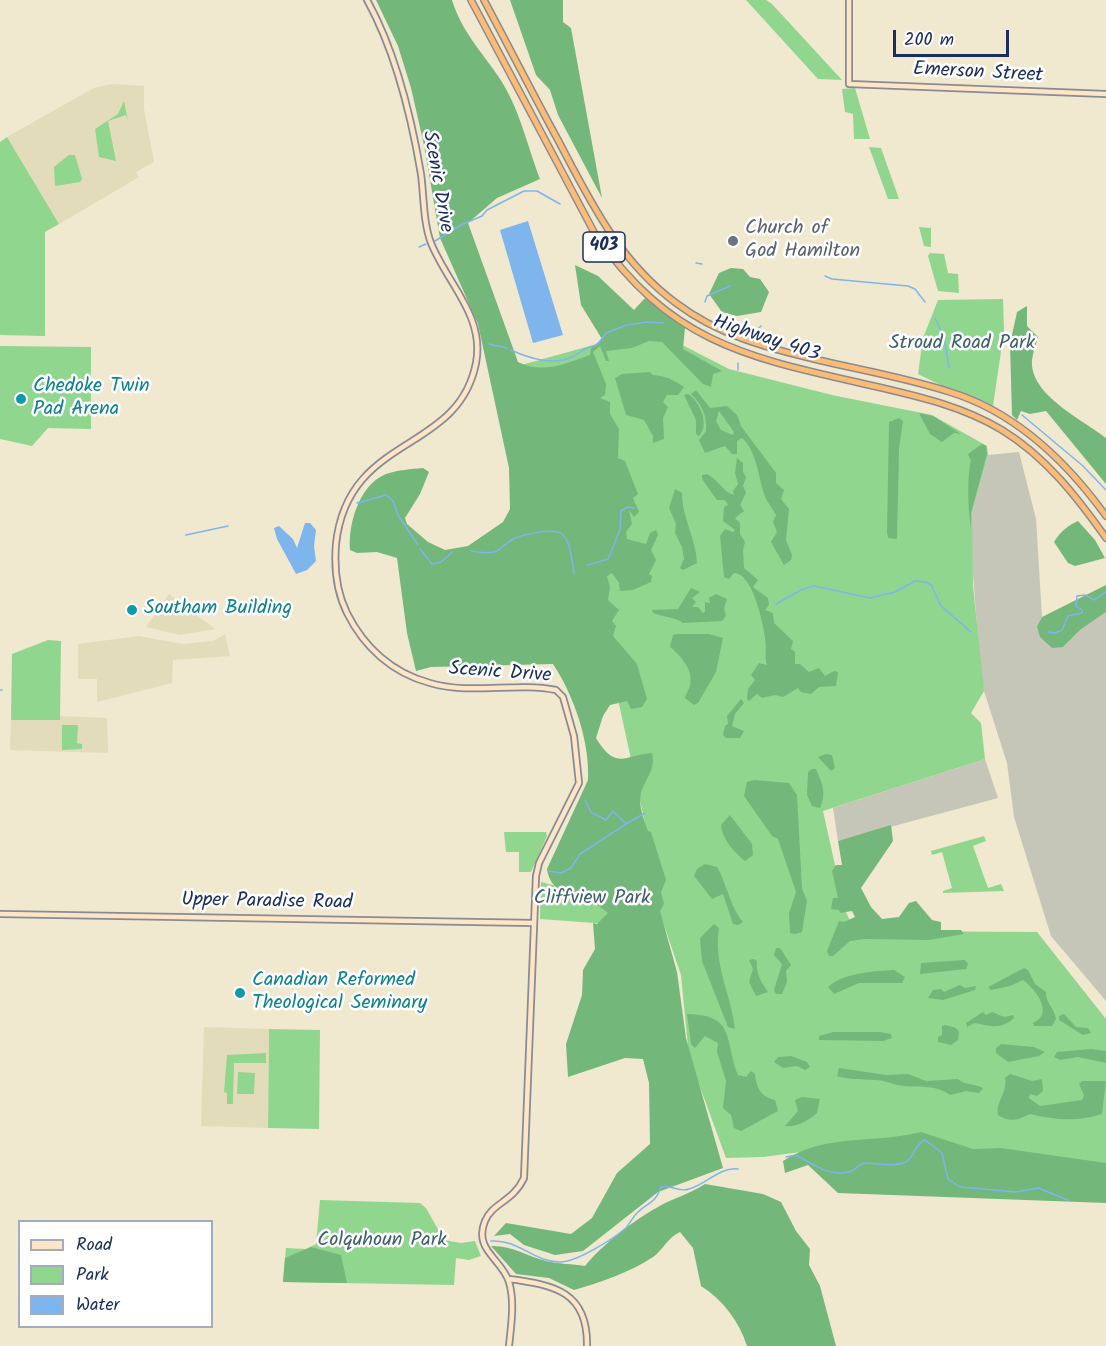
<!DOCTYPE html>
<style>
body{margin:0}
#map{position:relative;width:1106px;height:1346px;overflow:hidden;background:#f0e8cf;font-family:Kalam,sans-serif}
canvas{display:block}
.legend{position:absolute;left:18px;top:1220px;width:195px;height:108px;box-sizing:border-box;background:#fff;border:2px solid #a4acbf;margin:0;padding:8px 10px;list-style:none;font-size:18px;color:#1b2f5e}
.legend li{display:flex;align-items:center;gap:12px;height:30px}
.legend b{width:30px;border:2px solid #a4acbf}
.scale{position:absolute;left:893px;top:30px;width:116px;height:27px;box-sizing:border-box;border:3px solid #1b2f5e;border-top:0;padding-left:8px;font-size:18px;line-height:21px;white-space:nowrap;color:#1b2f5e;-webkit-text-stroke:4px #fff;paint-order:stroke}
</style>
<div id="map">
<canvas width="1106" height="1346"></canvas>
<ul class="legend">
<li><b style="height:8px;background:#ffe4c6"></b>Road</li>
<li><b style="height:16px;background:#91d68f"></b>Park</li>
<li><b style="height:16px;background:#7eb5ed"></b>Water</li>
</ul>
<div class="scale">200 m</div>
</div>
<script>
const g = document.querySelector('canvas').getContext('2d');
g.lineJoin = 'round';
function paint(path, color) { g.fillStyle = color; g.fill(path, 'evenodd'); }
function stroke(path, color, width, dash) { g.strokeStyle = color; g.lineWidth = width; g.lineCap = dash ? 'butt' : 'round'; g.setLineDash(dash || []); g.stroke(path); }
function write(font, color, halo, rows, align = 'center') {
  g.font = font + ' Kalam,sans-serif'; g.lineWidth = 5; g.setLineDash([]); g.textBaseline = 'middle'; g.strokeStyle = halo; g.fillStyle = color; for (const [text, x, y, turn = 0] of rows) {
    g.save(); g.translate(x, y); g.rotate((+turn || 0) * Math.PI / 180); g.textAlign = isNaN(turn) ? turn : align; if (halo) g.strokeText(text, 0, 0); g.fillText(text, 0, 0); g.restore();
  }
}
paint(new Path2D(`
 M 111,84 L 144,86 L 144,109 L 154,162 L 136,172 L 139,177 L 59,224 L 7,137 L 94,88 Z
 M 169,594 L 215,629 L 180,635 L 146,627 Z
 M 225,634 L 230,656 L 173,660 L 172,683 L 97,702 L 97,679 L 78,679 L 78,644 L 139,636 L 182,644 L 213,641 Z
 M 60,716 L 107,718 L 108,753 L 10,750 L 11,720 L 59,720 Z
 M 204,1027 L 269,1029 L 268,1128 L 201,1126 Z`), '#e2dcba');
paint(new Path2D(`
 M 1019,452 L 1036,519 L 1042,617 L 1037,626 L 1080,630 L 1106,612 L 1106,1001 L 1051,936 L 1014,817 L 1007,763 L 984,691 L 980,668 L 971,547 L 972,513 L 988,455 Z
 M 985,759 L 998,798 L 838,841 L 833,808 Z`), '#c5c5b8');
paint(new Path2D(`
 M 746,0 L 766,0 L 772,4 L 842,80 L 818,79 Z
 M 855,88 L 870,139 L 854,139 L 853,114 L 845,112 L 842,89 Z
 M 124,101 L 128,121 L 126,115 L 108,121 L 116,161 L 99,157 L 95,129 L 118,114 Z
 M 7,137 L 59,224 L 45,232 L 45,336 L 0,335 L 0,142 Z
 M 869,147 L 881,148 L 899,199 L 888,199 Z
 M 69,155 L 75,155 L 82,179 L 80,182 L 55,186 L 54,167 Z
 M 919,227 L 931,228 L 931,247 L 924,246 Z
 M 930,253 L 944,254 L 948,273 L 958,274 L 959,293 L 938,291 L 928,256 Z
 M 1003,299 L 1004,331 L 993,406 L 975,402 L 918,374 L 923,338 L 938,300 Z
 M 651,329 L 729,369 L 832,395 L 932,415 L 987,446 L 988,455 L 972,513 L 973,586 L 984,691 L 971,713 L 981,723 L 985,759 L 823,811 L 845,910 L 851,923 L 859,931 L 1037,932 L 1106,1019 L 1106,1169 L 1044,1163 L 907,1138 L 763,1157 L 726,1158 L 689,1057 L 681,975 L 652,890 L 646,828 L 619,704 L 514,367 Z
 M 0,346 L 91,347 L 91,429 L 48,428 L 32,446 L 0,439 Z
 M 48,640 L 61,641 L 60,720 L 11,720 L 12,654 Z
 M 62,725 L 78,725 L 77,743 L 82,744 L 82,749 L 62,750 Z
 M 504,832 L 546,832 L 547,836 L 531,872 L 519,872 L 519,852 L 506,852 Z
 M 984,836 L 986,841 L 973,846 L 988,888 L 1001,884 L 1004,891 L 943,893 L 943,891 L 952,888 L 942,852 L 932,855 L 931,851 Z
 M 541,882 L 561,887 L 577,883 L 622,925 L 540,919 Z
 M 269,1029 L 320,1030 L 319,1129 L 268,1128 Z
 M 266,1053 L 266,1063 L 234,1063 L 233,1104 L 227,1104 L 227,1093 L 224,1092 L 227,1055 Z
 M 238,1072 L 255,1073 L 254,1094 L 237,1094 Z
 M 320,1200 L 420,1203 L 426,1208 L 444,1240 L 461,1243 L 475,1241 L 481,1256 L 469,1260 L 456,1258 L 454,1285 L 283,1282 L 286,1248 L 306,1249 L 316,1244 Z`), '#91d68f');
paint(new Path2D(`
 M 376,0 L 452,0 C 461,30 481,51 498,76 C 519,106 527,145 540,179 L 497,198 L 468,223 L 518,362 C 542,374 565,364 590,355 L 591,348 L 602,339 L 581,305 L 575,265 L 598,276 L 634,310 L 645,298 L 685,328 L 683,349 L 722,371 L 713,374 L 711,387 L 703,384 L 662,342 L 649,341 L 632,348 L 606,351 L 609,361 L 606,361 L 600,346 L 593,352 L 606,384 L 605,395 L 600,398 L 610,402 L 610,414 L 619,429 L 618,458 L 625,461 L 638,494 L 633,498 L 639,512 L 634,517 L 629,510 L 632,524 L 626,532 L 627,539 L 646,544 L 650,533 L 656,530 L 658,535 L 651,550 L 656,560 L 649,574 L 652,576 L 651,582 L 633,590 L 620,591 L 619,583 L 612,573 L 607,576 L 610,587 L 608,600 L 619,610 L 612,621 L 616,626 L 613,636 L 637,664 L 647,699 L 642,707 L 631,709 L 627,701 L 610,705 L 603,716 L 596,738 C 616,771 625,755 652,753 C 656,770 646,777 641,793 C 638,805 644,820 648,831 L 651,832 L 666,880 L 661,892 L 664,904 L 660,911 L 677,972 L 686,1038 L 723,1168 L 658,1192 L 583,1251 L 555,1255 L 524,1245 L 510,1234 L 494,1236 L 506,1223 L 571,1234 L 592,1218 L 617,1173 L 650,1144 L 649,1083 L 643,1059 L 625,1058 L 568,1077 L 566,1044 L 582,995 L 583,970 L 595,949 L 593,923 L 597,924 L 608,913 L 581,892 C 563,895 550,888 547,869 L 588,780 C 590,742 574,696 553,664 L 431,667 L 416,671 L 407,633 L 397,558 L 377,552 L 357,553 L 350,550 C 348,524 359,485 386,474 C 398,470 411,469 423,468 L 429,472 L 420,494 L 405,518 L 407,524 L 428,542 L 445,550 L 468,546 L 503,522 L 510,509 L 509,468 L 478,324 L 440,238 L 424,145 L 411,88 L 398,46 Z
 M 510,0 L 563,0 L 563,22 L 571,28 L 602,198 L 558,115 L 550,90 L 536,75 Z
 M 731,268 L 743,269 L 750,277 L 760,279 L 769,292 L 761,312 L 737,316 L 722,312 L 709,294 L 719,273 Z
 M 1027,306 L 1027,326 L 1038,337 C 1036,344 1033,352 1032,360 C 1029,395 1085,421 1106,438 L 1106,484 L 1046,411 L 1030,414 L 1021,411 L 1017,420 L 1012,415 L 1010,344 L 1017,312 Z
 M 650,372 L 653,375 C 666,376 674,380 684,387 L 678,395 L 667,395 L 663,402 L 668,407 L 663,418 L 664,439 L 653,443 L 653,436 L 644,420 L 626,415 L 615,378 L 622,374 Z
 M 696,390 L 710,408 L 727,406 L 737,415 L 741,426 L 776,473 L 776,483 L 784,490 L 781,499 L 789,509 L 786,540 L 792,555 L 791,560 L 784,565 L 771,542 L 777,532 L 773,522 L 776,515 C 773,510 769,504 766,499 C 758,480 758,452 742,438 L 737,441 L 737,454 L 732,454 L 725,446 L 705,453 L 699,440 L 706,431 C 707,415 702,405 691,394 ZM 719,411 L 734,432 L 733,435 L 721,430 L 716,421 Z
 M 688,394 C 700,401 710,425 699,436 L 696,434 L 696,420 L 684,395 Z
 M 919,413 L 933,416 L 961,434 L 954,433 L 942,442 L 930,434 Z
 M 899,418 L 903,421 L 899,449 L 897,539 L 888,538 L 887,532 L 889,422 Z
 M 982,444 L 986,446 L 987,454 L 971,513 L 971,527 C 968,513 967,473 971,461 L 968,454 Z
 M 737,458 L 743,463 L 743,472 L 746,477 L 743,486 L 746,493 L 740,505 L 744,511 L 735,518 L 740,523 L 740,534 L 745,542 L 743,550 L 744,568 L 758,580 L 753,587 L 768,598 L 769,605 L 765,610 L 773,613 L 774,623 L 793,641 L 791,649 L 795,652 L 795,664 L 800,664 L 809,672 L 819,668 L 825,676 L 834,671 L 838,672 L 836,686 L 819,687 L 811,694 L 801,692 L 798,688 L 783,697 L 775,695 L 762,698 L 757,694 L 749,701 L 747,699 L 748,689 L 755,680 L 751,675 L 759,663 L 767,665 C 764,657 767,648 765,638 C 763,621 752,573 734,573 L 729,579 L 724,577 L 720,536 L 725,529 L 733,532 L 735,530 L 723,521 L 724,507 L 728,505 L 725,500 L 717,500 L 702,479 L 702,475 L 707,474 C 719,480 722,491 734,495 L 733,491 L 738,484 L 735,473 Z
 M 675,489 L 682,493 C 682,518 696,538 697,563 L 683,570 L 680,568 L 684,559 L 682,547 L 675,533 L 676,524 L 669,508 Z
 M 1078,521 L 1095,540 L 1105,558 L 1075,566 L 1068,563 L 1054,542 C 1060,532 1067,526 1078,521 Z
 M 1106,585 L 1106,612 L 1080,630 L 1063,647 L 1052,648 L 1040,637 L 1037,626 L 1042,617 Z
 M 691,588 L 700,592 L 692,598 L 696,602 L 692,607 L 698,607 L 703,613 L 705,612 L 705,602 L 710,603 L 709,598 L 716,594 L 727,599 L 724,608 L 726,616 L 722,621 L 683,623 C 675,617 663,617 653,613 L 652,610 L 678,609 Z
 M 678,634 L 709,634 L 723,638 L 716,672 L 698,703 L 694,705 L 685,698 C 686,694 689,689 690,685 C 694,670 680,655 670,647 L 673,635 Z
 M 741,699 L 744,703 L 735,714 L 732,726 L 744,731 L 740,738 L 726,738 L 723,735 L 725,726 L 728,724 L 727,716 Z
 M 826,754 L 832,755 L 835,768 L 831,771 L 818,757 Z
 M 812,769 L 816,769 C 822,783 827,793 820,808 L 812,806 L 807,795 L 808,772 Z
 M 754,780 L 789,783 L 797,795 L 802,888 L 807,901 L 802,932 L 795,934 L 790,933 L 789,913 L 796,892 L 778,839 L 772,836 L 744,796 L 747,782 Z
 M 730,815 L 752,844 L 753,855 L 745,861 C 734,852 722,839 721,825 Z
 M 891,825 L 893,841 L 861,888 L 871,907 L 882,919 L 899,917 L 909,903 L 916,901 L 932,920 L 941,922 L 941,930 L 961,930 L 964,934 L 929,940 L 865,939 L 850,941 L 833,956 L 829,956 L 827,951 L 839,921 L 844,922 L 855,917 L 852,911 L 840,913 L 839,910 L 831,909 L 833,898 L 838,898 L 832,871 L 836,865 L 842,865 L 838,841 Z
 M 705,864 L 717,867 C 727,884 731,909 743,922 L 738,925 L 733,924 L 723,894 L 712,899 L 694,876 L 697,869 Z
 M 714,924 L 719,928 C 713,964 731,994 735,1029 L 728,1027 L 702,961 L 700,938 Z
 M 776,948 L 780,948 L 791,965 L 786,971 L 787,982 L 782,994 L 776,994 L 774,990 L 782,964 L 774,955 Z
 M 754,959 L 757,961 C 755,972 762,984 768,992 L 756,996 L 749,982 L 753,969 L 749,960 Z
 M 965,960 L 968,964 L 966,969 L 920,974 L 921,963 Z
 M 1024,968 L 1028,970 L 1035,984 L 1046,992 C 1045,1002 1055,1009 1056,1019 L 1052,1026 L 1034,1026 L 1033,1023 C 1055,1013 1035,989 1023,980 L 1010,986 L 991,990 L 988,987 Z
 M 894,970 L 905,977 L 902,983 L 859,983 L 834,994 L 828,987 C 843,973 874,971 894,970 Z
 M 960,985 L 965,988 L 976,986 L 975,990 L 943,1000 L 928,998 L 933,990 L 941,989 L 944,992 Z
 M 983,1012 L 986,1015 L 992,1012 L 1004,1017 L 1013,1015 L 1014,1018 C 1001,1030 989,1026 974,1023 L 967,1027 L 966,1023 Z
 M 687,1014 C 736,1015 724,1039 738,1075 L 746,1077 L 751,1071 L 755,1074 C 757,1089 760,1096 775,1100 L 778,1111 L 741,1131 L 734,1128 L 731,1115 L 723,1108 L 726,1081 L 717,1052 L 718,1043 L 705,1036 L 695,1048 L 691,1044 Z
 M 1064,1014 L 1076,1027 L 1088,1028 L 1091,1033 L 1083,1035 L 1059,1020 L 1059,1016 Z
 M 945,1025 L 956,1028 L 959,1032 L 958,1040 L 951,1045 L 938,1042 L 938,1037 L 942,1035 L 942,1026 Z
 M 833,1032 L 880,1032 L 891,1034 L 892,1038 L 883,1041 L 819,1040 L 819,1036 Z
 M 1001,1044 L 1034,1047 L 1045,1052 L 1039,1056 L 1008,1062 L 996,1053 L 996,1048 Z
 M 1091,1049 L 1106,1051 L 1106,1063 L 1078,1057 L 1060,1060 L 1054,1057 L 1057,1052 Z
 M 791,1056 L 807,1062 L 810,1067 L 805,1070 L 797,1066 L 783,1068 L 774,1062 L 778,1057 Z
 M 839,1068 L 886,1075 L 908,1074 L 926,1081 L 958,1079 C 966,1086 974,1083 983,1088 L 979,1093 L 966,1091 L 950,1095 C 934,1084 922,1088 904,1086 C 894,1085 885,1080 875,1080 C 862,1079 850,1080 837,1076 Z
 M 1010,1074 L 1032,1081 L 1042,1079 L 1043,1091 L 1037,1096 L 1030,1094 L 1029,1098 L 1040,1106 L 1082,1100 L 1084,1095 L 1079,1084 L 1082,1081 L 1106,1081 L 1102,1114 C 1078,1122 1054,1120 1030,1114 C 1017,1120 1011,1123 998,1115 C 995,1103 1008,1092 1005,1078 Z
 M 802,1097 L 820,1099 L 817,1113 C 809,1120 796,1128 785,1126 L 798,1111 L 795,1100 Z
 M 921,1132 L 973,1149 L 1001,1148 L 1106,1163 L 1106,1203 L 838,1193 L 808,1165 L 785,1173 L 783,1161 C 825,1133 874,1144 921,1132 Z
 M 705,1184 L 763,1194 L 781,1202 L 796,1231 L 810,1249 L 809,1265 L 820,1286 L 836,1346 L 747,1346 C 739,1321 723,1300 701,1286 L 693,1248 L 680,1232 C 667,1238 664,1249 653,1257 C 629,1273 601,1282 574,1290 L 549,1278 L 516,1274 L 491,1246 C 511,1245 527,1256 546,1261 C 558,1264 572,1264 585,1266 C 602,1245 634,1220 658,1207 C 673,1198 690,1194 705,1184 Z
 M 311,1247 L 341,1255 L 347,1283 L 283,1282 L 285,1258 Z`), '#74b77a');
paint(new Path2D(`
 M 528,221 L 563,335 L 533,343 L 500,230 Z
 M 305,523 L 310,523 L 316,530 L 314,546 L 316,561 L 307,570 L 296,574 L 277,539 L 274,528 L 279,526 L 293,539 L 297,548 Z`), '#7eb5ed');
stroke(new Path2D(`
 M 435,241 L 461,225 L 482,216 L 487,210 L 524,191 L 537,191 L 560,204
 M 419,247 L 426,244
 M 696,263 L 702,264
 M 825,276 L 832,279 L 908,286 L 915,289 L 925,302
 M 705,302 L 707,296 L 730,286
 M 935,318 L 944,337 L 949,368
 M 756,331 L 761,326
 M 489,344 L 507,348
 M 511,350 C 528,358 554,366 572,357 C 583,352 582,348 597,345 L 606,333 L 627,325 L 648,322 L 664,323
 M 738,370 L 738,363
 M 1022,415 L 1083,466 L 1106,490
 M 357,503 L 386,495 L 393,501 L 398,515 L 418,545
 M 186,535 L 228,526
 M 420,549 L 432,564 L 441,562 L 452,552
 M 471,551 C 479,552 486,554 494,552 C 501,550 506,543 513,539 C 521,535 554,527 562,534 C 571,541 572,563 574,574
 M 588,565 L 608,559 L 620,530 L 621,511 L 628,507 L 634,508
 M 776,604 L 801,590 L 814,586 L 870,598 L 895,592 L 915,581 L 926,582 L 931,585 L 941,606 L 971,632
 M 1048,632 L 1055,633 L 1062,630 L 1068,616 L 1082,613 L 1082,610 L 1076,606 L 1077,596 L 1085,595 L 1094,600 L 1106,592
 M 0,690 L 2,690
 M 585,800 L 591,812 L 606,820 L 613,811 L 626,824 L 645,813
 M 548,871 L 561,873 L 571,868 L 580,854 L 626,824
 M 786,1157 L 796,1155 C 812,1164 830,1177 849,1172 C 855,1171 860,1163 865,1163 C 876,1163 896,1168 907,1161 C 915,1155 915,1144 925,1140 L 942,1153 L 948,1179 L 960,1187 L 1016,1192 L 1038,1188 L 1068,1200
 M 491,1241 C 519,1239 533,1262 560,1262 C 577,1262 613,1239 626,1228 C 630,1223 633,1217 637,1213 C 648,1201 654,1206 661,1187 C 671,1184 679,1193 689,1189 C 707,1184 719,1167 738,1169`), '#7eb5ed', 1.5);
const secondary = new Path2D(`
 M 367,0 C 396,52 411,115 421,174 C 424,196 423,222 431,243 C 447,283 485,316 476,363 C 458,455 348,433 336,544 C 334,568 336,591 347,613 C 364,647 392,673 430,683 C 470,695 515,682 556,690 L 563,697 L 574,736 L 579,783 L 539,863 L 536,876 L 524,1178 C 513,1202 492,1203 485,1221 C 473,1250 502,1259 509,1282 C 515,1302 511,1326 509,1346
 M 849,0 L 849,84 L 1106,94
 M 0,914 L 534,923
 M 509,1279 C 555,1285 588,1292 587,1346`);
const highway = new Path2D(`
 M 471,0 L 595,234 C 674,347 752,358 878,387 C 921,397 964,407 1002,430 C 1046,457 1077,497 1106,538
 M 484,0 C 509,47 533,94 558,140 C 590,201 619,261 676,303 C 718,335 767,348 818,360 C 861,370 907,378 950,392 C 1015,412 1067,462 1106,516`);
stroke(secondary, '#868c96', 8);
stroke(highway, '#868c96', 8);
stroke(secondary, '#ffe4c6', 4.5);
stroke(highway, '#ffbb71', 5);
for (const [x, y, r, color] of [
 [733,241,6,"#6b7280"],
 [21,399,6,"#0f9aa8"],
 [132,610,6,"#0f9aa8"],
 [240,993,6,"#0f9aa8"]
]) { const dot = new Path2D(); dot.arc(x, y, r, 0, 2 * Math.PI); g.fillStyle = color; g.fill(dot); stroke(dot, '#fff', 2); }
for (const [x, y, w] of [
 [604,247,42]
]) { const box = new Path2D(); box.roundRect(x - w / 2, y - 15, w, 30, 4.5); g.fillStyle = '#fff'; g.fill(box); stroke(box, '#1b2f5e', 1.5); }
write('bold 18px', '#1b2f5e', null, [
 ["403",604,247]
]);
write('20px', '#1b2f5e', '#fff', [
 ["Emerson Street",978,74,3],
 ["Scenic Drive",436,182,80],
 ["Highway 403",766,340,18],
 ["Scenic Drive",500,674,4],
 ["Upper Paradise Road",267,903,1]
]);
write('20px', '#5b616d', '#fff', [
 ["Church of",745,230],
 ["God Hamilton",745,253]
], 'left');
write('20px', '#3e616d', '#fff', [
 ["Stroud Road Park",962,345],
 ["Cliffview Park",592,900],
 ["Colquhoun Park",382,1242]
]);
write('20px', '#0d838f', '#fff', [
 ["Chedoke Twin",33,388],
 ["Pad Arena",33,411],
 ["Southam Building",144,610],
 ["Canadian Reformed",252,982],
 ["Theological Seminary",252,1005]
], 'left');
</script>
